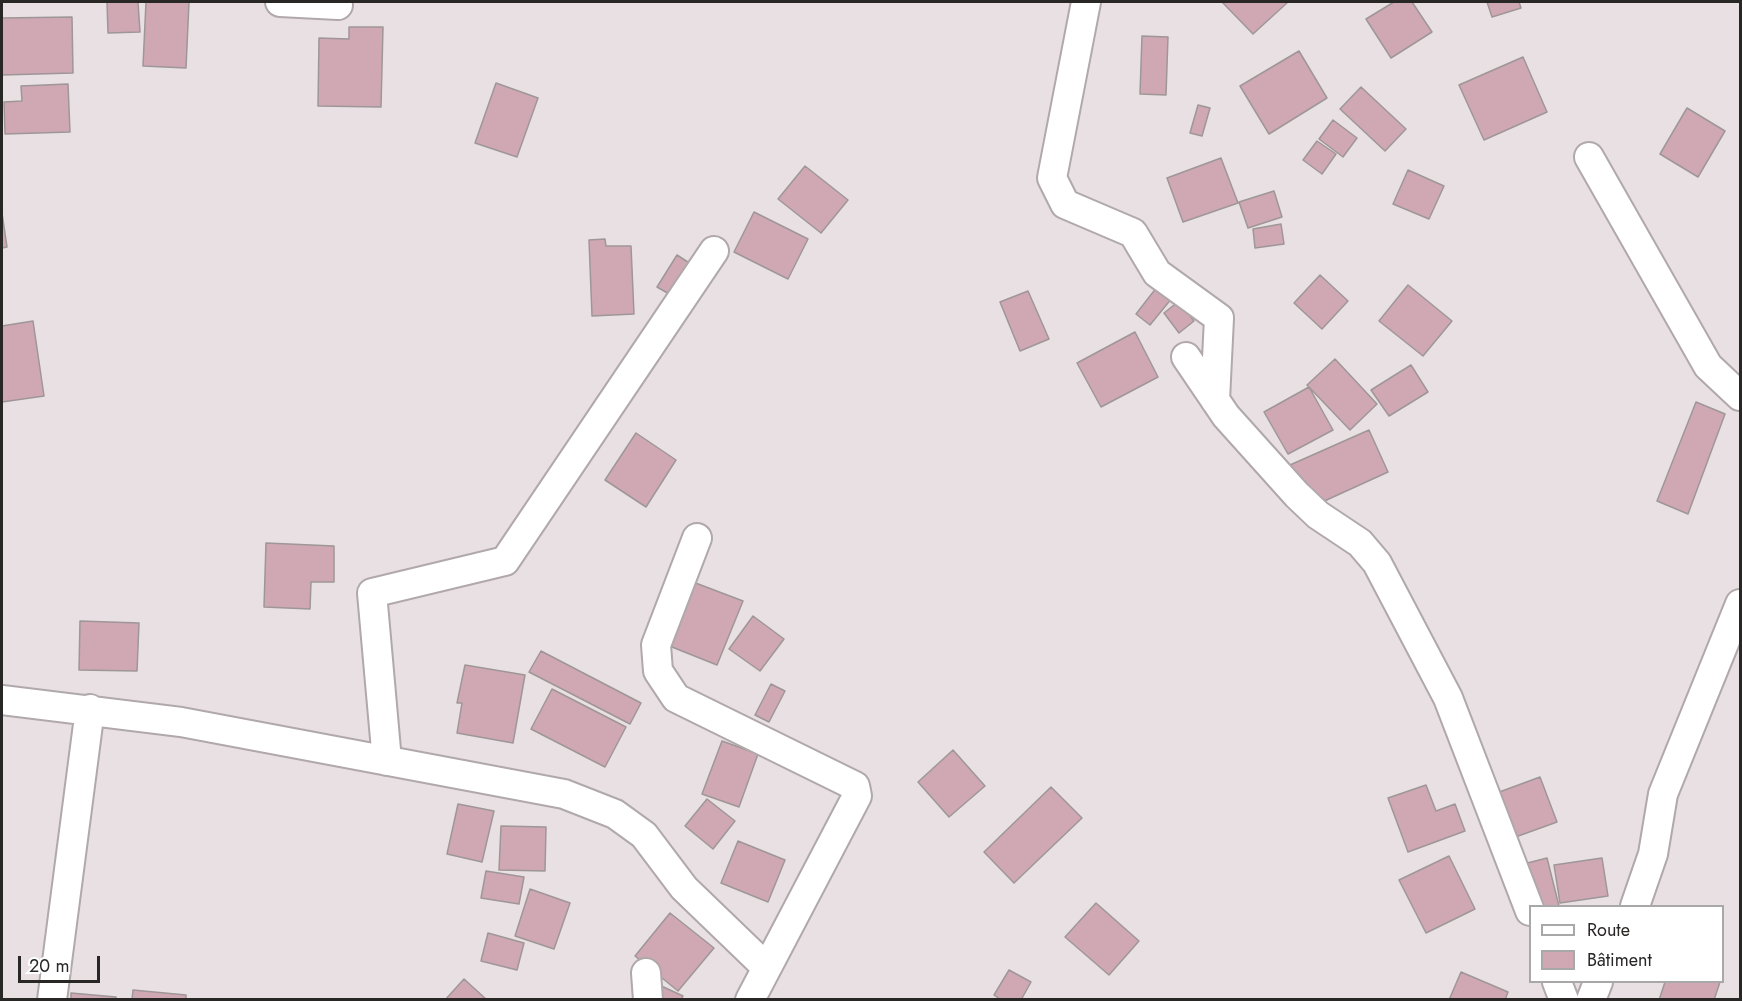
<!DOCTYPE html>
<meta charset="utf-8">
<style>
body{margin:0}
#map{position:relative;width:1742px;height:1001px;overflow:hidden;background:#e8e0e2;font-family:Jost,sans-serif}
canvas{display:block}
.frame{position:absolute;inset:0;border:3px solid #292626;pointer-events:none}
.legend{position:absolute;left:1529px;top:905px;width:195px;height:78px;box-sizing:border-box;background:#fff;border:2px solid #a9a8a8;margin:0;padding:8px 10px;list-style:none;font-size:18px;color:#292626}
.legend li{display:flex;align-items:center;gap:12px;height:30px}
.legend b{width:30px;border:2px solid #a9a8a8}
.scale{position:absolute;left:18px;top:956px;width:82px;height:27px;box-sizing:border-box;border:3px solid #292626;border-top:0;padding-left:8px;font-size:18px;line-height:21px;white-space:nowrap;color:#292626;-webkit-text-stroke:4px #fff;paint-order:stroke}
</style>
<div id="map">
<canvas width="1742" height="1001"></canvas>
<div class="frame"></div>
<ul class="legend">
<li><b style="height:8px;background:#fff"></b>Route</li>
<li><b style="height:16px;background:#cfa8b3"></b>Bâtiment</li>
</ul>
<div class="scale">20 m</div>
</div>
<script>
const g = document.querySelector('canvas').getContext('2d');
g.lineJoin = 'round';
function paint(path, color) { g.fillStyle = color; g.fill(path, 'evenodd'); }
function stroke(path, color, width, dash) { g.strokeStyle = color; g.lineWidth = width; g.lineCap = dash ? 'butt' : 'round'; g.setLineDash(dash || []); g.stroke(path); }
const building = new Path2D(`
 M 107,2 L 138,2 L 140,32 L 108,33 Z
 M 146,2 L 189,2 L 186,68 L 143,66 Z
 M 1222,2 L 1288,2 L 1253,34 Z
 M 1394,2 L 1412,2 L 1432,32 L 1391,58 L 1366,19 Z
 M 1487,2 L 1519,2 L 1521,8 L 1492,17 Z
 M 72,17 L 73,73 L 2,75 L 2,18 Z
 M 349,27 L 383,27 L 381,107 L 318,106 L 319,38 L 349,39 Z
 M 1142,36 L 1168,37 L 1166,95 L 1140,94 Z
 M 1299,51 L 1327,98 L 1269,134 L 1240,86 Z
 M 1523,57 L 1547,112 L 1484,140 L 1459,85 Z
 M 496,83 L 538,98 L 517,157 L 475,143 Z
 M 68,84 L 70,132 L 5,134 L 4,102 L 22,101 L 21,86 Z
 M 1361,87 L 1406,129 L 1385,151 L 1340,109 Z
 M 1198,105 L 1210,108 L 1202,136 L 1190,133 Z
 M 1687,108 L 1725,131 L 1698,177 L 1660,154 Z
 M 1333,120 L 1357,138 L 1343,157 L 1319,139 Z
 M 1317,141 L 1336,154 L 1322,174 L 1303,160 Z
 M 1221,158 L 1238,203 L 1183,222 L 1167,178 Z
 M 805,166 L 848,200 L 821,233 L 778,199 Z
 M 1408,170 L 1444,186 L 1429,219 L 1393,204 Z
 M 1274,191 L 1282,217 L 1248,228 L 1239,202 Z
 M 754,212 L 808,239 L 788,279 L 734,252 Z
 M 2,213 L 7,247 L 2,248 Z
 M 1281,224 L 1284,244 L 1255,248 L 1253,229 Z
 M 605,239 L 606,246 L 631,246 L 634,314 L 592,316 L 589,240 Z
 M 677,255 L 691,264 L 671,295 L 657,287 Z
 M 1320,275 L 1348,301 L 1322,329 L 1294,303 Z
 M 1408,285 L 1452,321 L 1423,356 L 1379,321 Z
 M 1157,287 L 1172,298 L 1150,325 L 1136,314 Z
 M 1028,291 L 1049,339 L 1020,351 L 1000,302 Z
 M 1179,301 L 1194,321 L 1179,333 L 1164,313 Z
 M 33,321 L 44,396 L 2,402 L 2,326 Z
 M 1135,332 L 1158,377 L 1101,407 L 1077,363 Z
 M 1335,359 L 1377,404 L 1350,430 L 1307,385 Z
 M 1411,365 L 1428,392 L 1389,416 L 1371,390 Z
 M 1309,387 L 1333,430 L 1288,454 L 1264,412 Z
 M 1696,402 L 1725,414 L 1688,514 L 1657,501 Z
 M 1369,430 L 1388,472 L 1309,508 L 1290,465 Z
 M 636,433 L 676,460 L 646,507 L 605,480 Z
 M 266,543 L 334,546 L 334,582 L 311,582 L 310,609 L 264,607 Z
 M 693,582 L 743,601 L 717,665 L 667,645 Z
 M 753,616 L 784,639 L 760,671 L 729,649 Z
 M 80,621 L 139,623 L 137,671 L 79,670 Z
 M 541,651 L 641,703 L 630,724 L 529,672 Z
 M 465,665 L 525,675 L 513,743 L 457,733 L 462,703 L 457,703 Z
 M 771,684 L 785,691 L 769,722 L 755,715 Z
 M 552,689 L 626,727 L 605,767 L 531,729 Z
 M 722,741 L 758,754 L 739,807 L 702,794 Z
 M 953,750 L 985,786 L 949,817 L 918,782 Z
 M 1540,777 L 1557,822 L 1510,839 L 1494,794 Z
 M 1426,785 L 1436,811 L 1455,804 L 1465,831 L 1408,852 L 1388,798 Z
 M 1051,787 L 1082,818 L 1014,883 L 984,852 Z
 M 707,799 L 735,821 L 713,849 L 685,826 Z
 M 458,804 L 494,811 L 482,862 L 447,854 Z
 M 501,826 L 546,827 L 545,871 L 499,870 Z
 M 738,841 L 785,860 L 768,902 L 721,883 Z
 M 1449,856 L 1475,909 L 1426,933 L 1399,880 Z
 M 1547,858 L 1559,906 L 1530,906 L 1512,867 Z
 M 1602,858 L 1608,896 L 1560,903 L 1554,865 Z
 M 486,871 L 524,877 L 519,904 L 481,898 Z
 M 530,889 L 570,903 L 554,949 L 515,936 Z
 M 1096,903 L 1139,941 L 1109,975 L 1065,937 Z
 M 670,913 L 714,948 L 678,991 L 635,956 Z
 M 488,933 L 524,943 L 517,970 L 481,961 Z
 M 1009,970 L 1031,982 L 1021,1000 L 1001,1000 L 994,995 Z
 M 1461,972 L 1508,992 L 1505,1000 L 1449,1000 Z
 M 644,978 L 683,996 L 681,1000 L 634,1000 Z
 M 464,979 L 487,1000 L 445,1000 Z
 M 1665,982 L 1720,982 L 1714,1000 L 1659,1000 Z
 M 133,990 L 186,995 L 186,1000 L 132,1000 Z
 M 71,993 L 116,997 L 116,1000 L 71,1000 Z`);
paint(building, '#cfa8b3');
stroke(building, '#9e9698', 1.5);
const minor = new Path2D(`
 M 280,2 L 338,5
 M 1086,2 L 1052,178 L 1065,204 L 1133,233 L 1157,273 L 1219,318 L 1215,400
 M 1589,157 L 1708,366 L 1740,396
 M 1186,357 L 1226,416 L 1297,495 L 1318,515 L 1360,543 L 1377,563 L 1448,698 L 1530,911
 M 697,538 L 656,645 L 658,671 L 676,698 L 855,786 L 857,796 L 750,1000
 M 2,700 L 181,722 L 564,794 L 615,814 L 644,835 L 684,888 L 766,967
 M 387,761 L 372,593 L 505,561 L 714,251
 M 1635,906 L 1653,854 L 1663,794 L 1740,604
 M 646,973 L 648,1000
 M 1557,982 L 1564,1000
 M 52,1000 L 90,709
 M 1591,1000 L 1598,982`);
stroke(minor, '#b0a8aa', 32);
stroke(minor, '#fff', 28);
</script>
